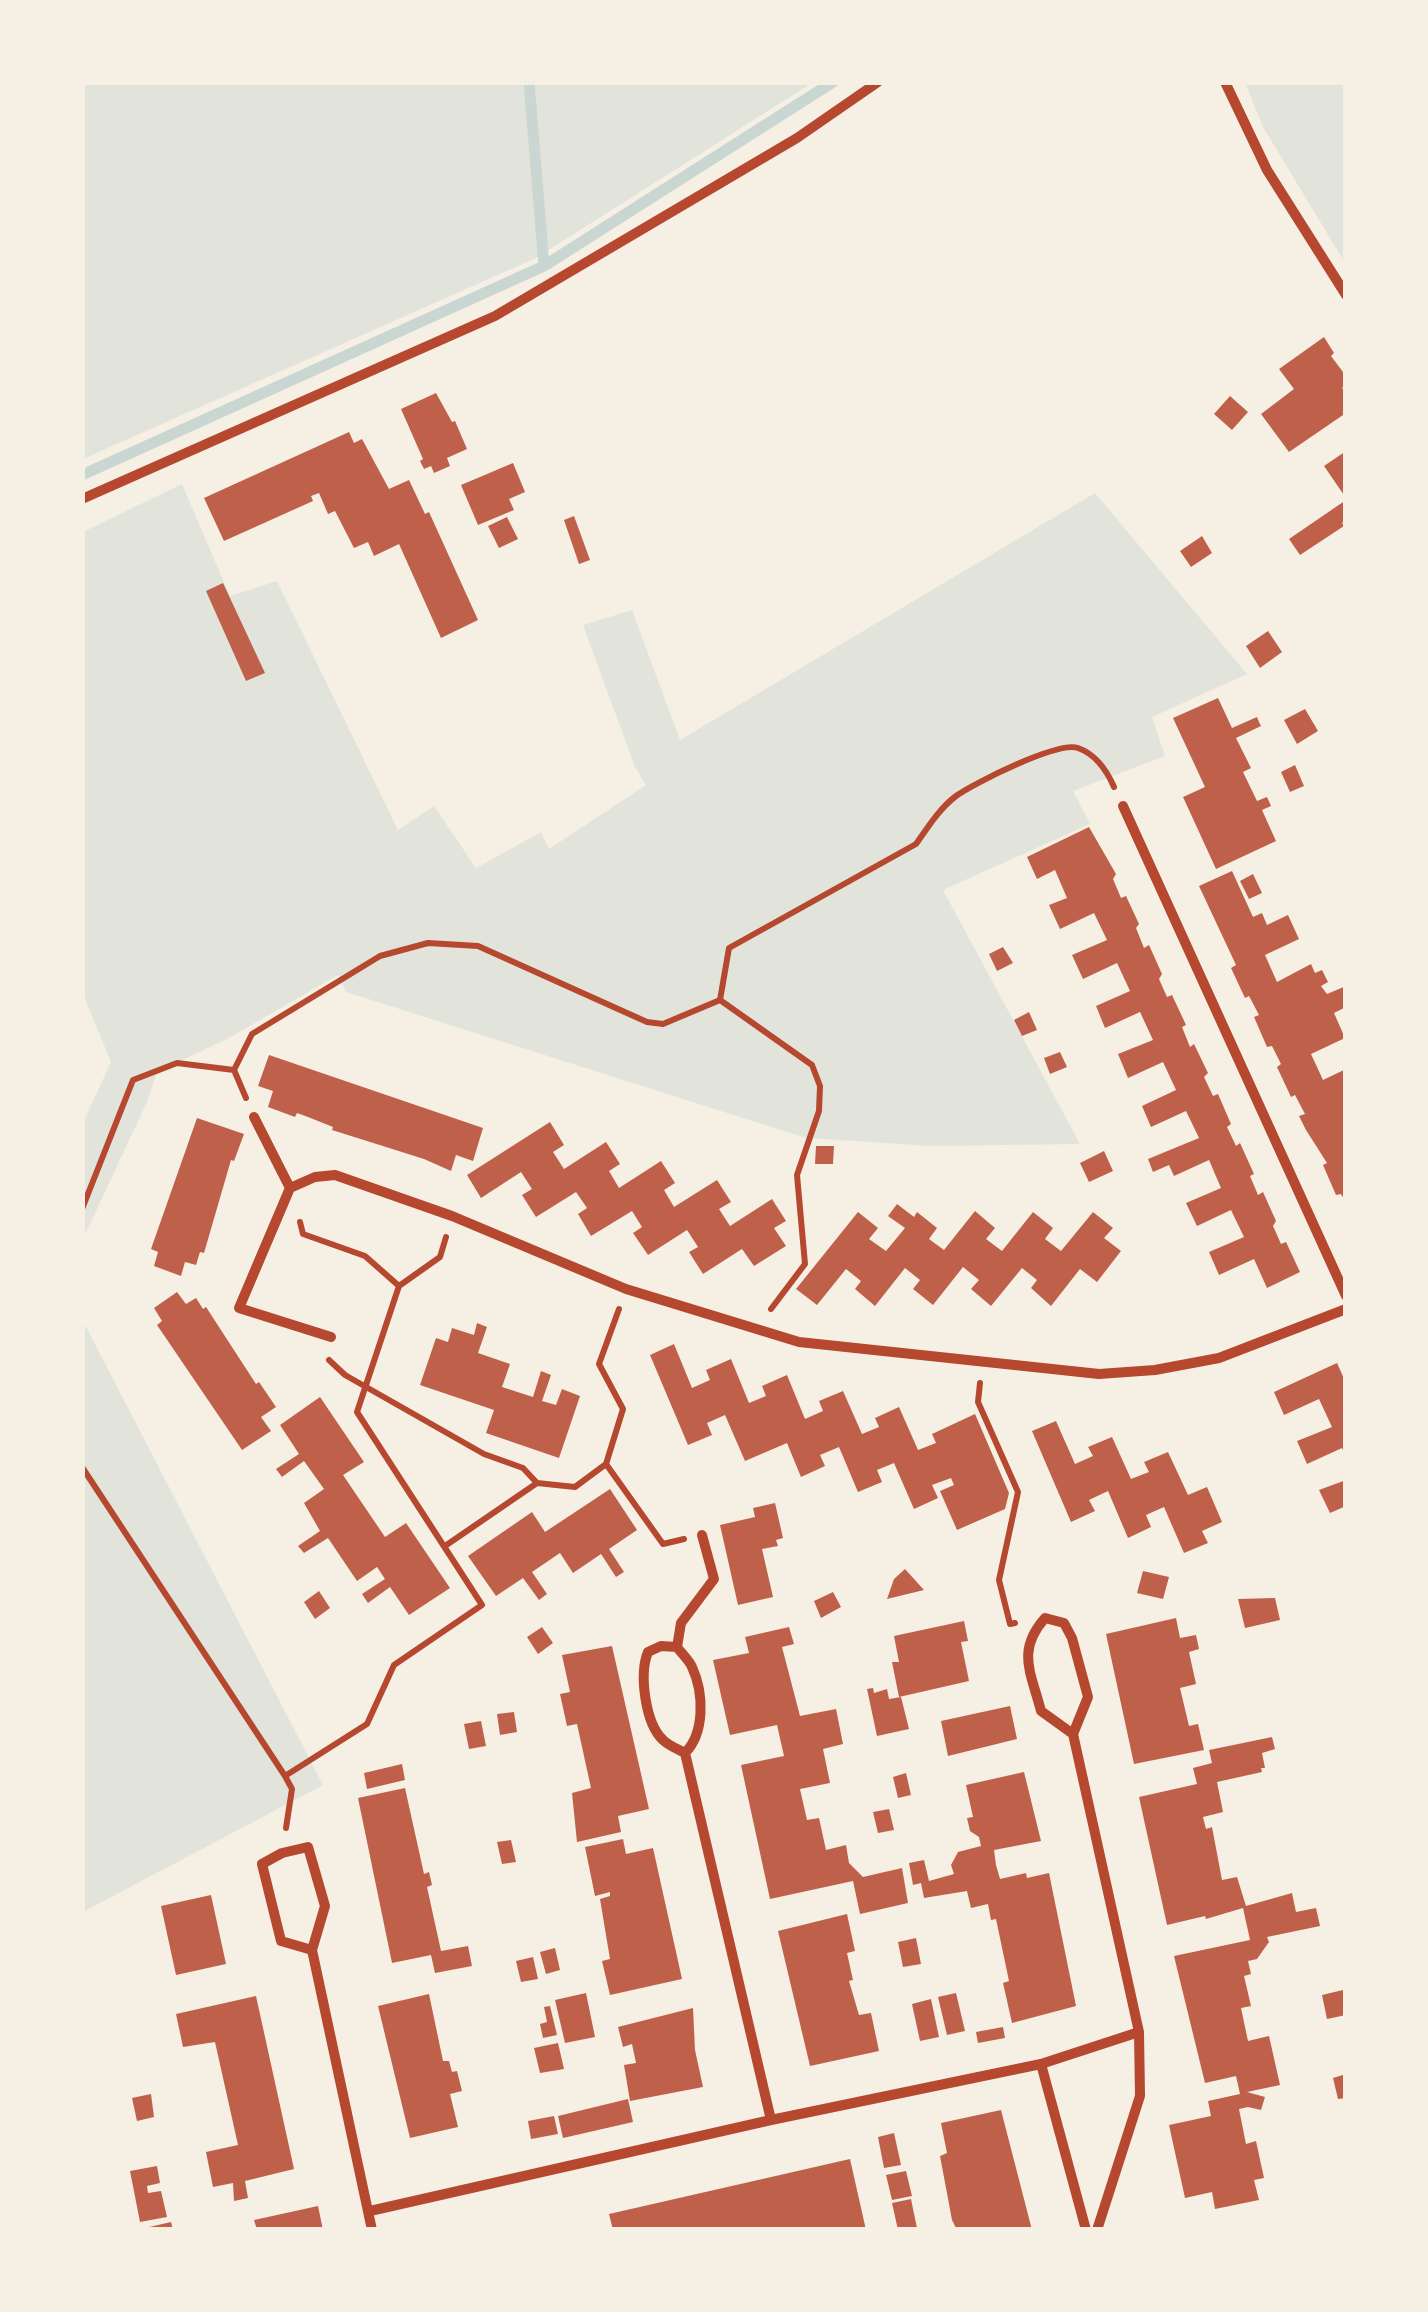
<!DOCTYPE html>
<style>
body{margin:0}
#map{position:relative;width:1428px;height:2312px;overflow:hidden;background:#f6efe4;font-family:Inter,sans-serif}
canvas{display:block}
.frame{position:absolute;inset:0;border:85px solid #f6efe4;pointer-events:none}
</style>
<div id="map">
<canvas width="1428" height="2312"></canvas>
<div class="frame"></div>
</div>
<script>
const g = document.querySelector('canvas').getContext('2d');
g.lineJoin = 'round';
function paint(path, color) { g.fillStyle = color; g.fill(path, 'evenodd'); }
function stroke(path, color, width, dash) { g.strokeStyle = color; g.lineWidth = width; g.lineCap = dash ? 'butt' : 'round'; g.setLineDash(dash || []); g.stroke(path); }
paint(new Path2D(`
 M 83,82 L 812,82 L 812,83 L 536,258 L 83,459 Z
 M 1245,83 L 1345,83 L 1345,263 L 1263,127 Z
 M 182,484 L 230,596 L 277,581 L 398,830 L 434,806 L 476,868 L 541,832 L 549,849 L 646,785 L 635,767 L 583,625 L 632,610 L 680,740 L 1095,493 L 1247,674 L 1152,717 L 1165,756 L 1073,791 L 1090,824 L 943,890 L 1080,1144 L 932,1146 L 806,1138 L 346,992 L 338,975 L 229,1038 L 157,1072 L 147,1102 L 83,1239 L 83,1123 L 111,1062 L 83,994 L 83,532 Z
 M 82,1319 L 323,1785 L 83,1912 L 82,1912 Z`), '#e2e4dc');
stroke(new Path2D(`
 M 529,82 L 544,266
 M 82,475 L 544,266 L 833,82`), '#c9d6d2', 11);
paint(new Path2D(`
 M 1324,337 L 1334,353 L 1331,356 L 1346,376 L 1346,386 L 1342,388 L 1346,393 L 1346,413 L 1289,452 L 1261,414 L 1294,389 L 1279,369 Z
 M 436,393 L 452,422 L 455,421 L 467,449 L 447,458 L 450,466 L 434,473 L 431,466 L 424,469 L 420,461 L 423,459 L 401,409 Z
 M 1230,396 L 1248,412 L 1232,430 L 1214,414 Z
 M 349,432 L 354,443 L 362,439 L 389,489 L 409,480 L 425,514 L 429,512 L 478,620 L 441,638 L 399,544 L 374,556 L 368,542 L 354,548 L 335,511 L 328,514 L 319,493 L 311,496 L 313,501 L 224,541 L 204,498 Z
 M 1346,451 L 1346,498 L 1324,466 Z
 M 513,463 L 525,492 L 509,499 L 514,510 L 478,525 L 461,485 Z
 M 1346,500 L 1346,520 L 1342,523 L 1344,526 L 1300,555 L 1289,539 Z
 M 574,516 L 590,560 L 579,564 L 564,520 Z
 M 507,517 L 518,539 L 499,548 L 488,526 Z
 M 1202,536 L 1212,553 L 1191,567 L 1180,551 Z
 M 223,583 L 265,673 L 246,681 L 206,591 Z
 M 1268,631 L 1282,652 L 1260,668 L 1246,646 Z
 M 1218,698 L 1232,728 L 1257,717 L 1259,722 L 1261,726 L 1236,738 L 1251,768 L 1243,772 L 1257,801 L 1267,797 L 1271,806 L 1262,810 L 1276,841 L 1216,869 L 1183,797 L 1205,787 L 1173,718 Z
 M 1305,709 L 1318,731 L 1297,744 L 1284,720 Z
 M 1295,765 L 1304,786 L 1290,792 L 1281,772 Z
 M 1089,827 L 1116,874 L 1113,879 L 1121,898 L 1126,896 L 1139,924 L 1136,928 L 1144,948 L 1149,945 L 1162,974 L 1159,979 L 1167,997 L 1172,995 L 1186,1025 L 1182,1027 L 1190,1047 L 1194,1044 L 1208,1073 L 1204,1077 L 1213,1096 L 1218,1094 L 1231,1124 L 1227,1127 L 1236,1146 L 1240,1143 L 1254,1174 L 1250,1176 L 1258,1195 L 1263,1192 L 1276,1221 L 1273,1226 L 1281,1244 L 1286,1242 L 1300,1272 L 1267,1288 L 1254,1259 L 1219,1275 L 1209,1252 L 1244,1237 L 1231,1210 L 1197,1226 L 1186,1203 L 1221,1188 L 1209,1160 L 1174,1176 L 1169,1165 L 1153,1172 L 1148,1159 L 1199,1138 L 1186,1111 L 1151,1127 L 1142,1106 L 1176,1090 L 1163,1062 L 1128,1078 L 1118,1054 L 1153,1040 L 1140,1012 L 1105,1028 L 1096,1006 L 1130,991 L 1117,963 L 1083,979 L 1072,955 L 1107,940 L 1094,913 L 1060,929 L 1049,905 L 1067,898 L 1055,870 L 1037,879 L 1027,857 Z
 M 1232,871 L 1253,917 L 1262,913 L 1267,925 L 1288,915 L 1299,939 L 1265,955 L 1277,982 L 1311,964 L 1315,973 L 1322,970 L 1328,982 L 1321,986 L 1327,994 L 1346,986 L 1346,1007 L 1334,1013 L 1345,1038 L 1311,1054 L 1323,1080 L 1346,1069 L 1346,1203 L 1341,1194 L 1336,1195 L 1323,1165 L 1327,1163 L 1306,1130 L 1299,1116 L 1305,1114 L 1295,1095 L 1291,1097 L 1277,1067 L 1281,1064 L 1272,1046 L 1267,1047 L 1254,1017 L 1259,1015 L 1249,996 L 1245,998 L 1231,968 L 1236,965 L 1199,886 Z
 M 1253,874 L 1262,893 L 1249,899 L 1240,881 Z
 M 1003,947 L 1013,963 L 997,971 L 989,954 Z
 M 1029,1012 L 1037,1030 L 1022,1036 L 1014,1020 Z
 M 1060,1052 L 1067,1067 L 1050,1074 L 1044,1058 Z
 M 269,1055 L 483,1128 L 473,1161 L 456,1155 L 451,1171 L 424,1159 L 332,1130 L 333,1127 L 308,1117 L 297,1113 L 295,1117 L 268,1107 L 273,1091 L 258,1086 Z
 M 197,1118 L 244,1134 L 234,1161 L 231,1160 L 204,1253 L 200,1252 L 196,1265 L 185,1262 L 181,1276 L 154,1266 L 158,1252 L 151,1249 Z
 M 550,1122 L 564,1145 L 553,1152 L 564,1169 L 606,1142 L 620,1164 L 609,1171 L 619,1188 L 661,1161 L 675,1183 L 664,1190 L 674,1207 L 717,1180 L 731,1202 L 719,1209 L 730,1226 L 772,1199 L 786,1221 L 774,1228 L 786,1246 L 754,1266 L 742,1249 L 703,1274 L 689,1252 L 698,1247 L 687,1230 L 648,1255 L 633,1233 L 642,1227 L 632,1211 L 591,1236 L 578,1214 L 587,1208 L 576,1192 L 536,1217 L 522,1195 L 532,1189 L 521,1172 L 481,1198 L 467,1175 Z
 M 816,1146 L 834,1146 L 833,1164 L 815,1164 Z
 M 1104,1151 L 1113,1171 L 1089,1182 L 1080,1163 Z
 M 897,1204 L 914,1217 L 917,1212 L 937,1228 L 929,1239 L 944,1250 L 975,1211 L 995,1228 L 986,1239 L 1002,1251 L 1033,1212 L 1053,1228 L 1045,1239 L 1061,1251 L 1093,1212 L 1113,1228 L 1104,1238 L 1121,1251 L 1097,1282 L 1080,1269 L 1051,1306 L 1031,1288 L 1037,1280 L 1022,1268 L 991,1306 L 971,1289 L 979,1280 L 963,1267 L 933,1305 L 913,1289 L 920,1280 L 905,1268 L 875,1306 L 855,1289 L 861,1281 L 846,1269 L 817,1305 L 796,1289 L 858,1212 L 878,1228 L 869,1239 L 886,1251 L 905,1228 L 888,1216 Z
 M 177,1292 L 186,1304 L 196,1298 L 203,1309 L 206,1307 L 256,1384 L 259,1382 L 276,1407 L 261,1417 L 271,1431 L 242,1450 L 157,1325 L 162,1321 L 154,1308 Z
 M 477,1323 L 487,1327 L 478,1353 L 510,1364 L 502,1387 L 533,1397 L 541,1371 L 551,1375 L 542,1401 L 556,1405 L 562,1389 L 580,1396 L 559,1458 L 486,1433 L 494,1410 L 420,1385 L 436,1338 L 448,1342 L 452,1328 L 474,1335 Z
 M 674,1344 L 692,1388 L 710,1380 L 706,1370 L 731,1359 L 749,1403 L 766,1396 L 762,1386 L 787,1375 L 805,1419 L 823,1411 L 819,1401 L 843,1391 L 862,1434 L 879,1427 L 875,1418 L 899,1407 L 918,1450 L 936,1443 L 932,1434 L 975,1414 L 1009,1493 L 1005,1509 L 957,1530 L 940,1491 L 954,1485 L 951,1478 L 932,1485 L 938,1498 L 914,1509 L 894,1463 L 877,1470 L 882,1482 L 858,1492 L 839,1447 L 820,1455 L 825,1466 L 801,1477 L 787,1443 L 745,1461 L 725,1415 L 707,1423 L 712,1435 L 688,1445 L 650,1355 Z
 M 1337,1363 L 1346,1383 L 1346,1457 L 1342,1448 L 1307,1464 L 1297,1441 L 1332,1427 L 1319,1399 L 1284,1415 L 1274,1392 Z
 M 320,1397 L 364,1462 L 343,1475 L 385,1537 L 406,1523 L 450,1588 L 409,1615 L 390,1587 L 368,1603 L 362,1594 L 385,1579 L 377,1567 L 357,1581 L 328,1538 L 304,1553 L 298,1546 L 320,1531 L 304,1503 L 324,1489 L 304,1461 L 282,1477 L 276,1469 L 299,1454 L 280,1425 Z
 M 1056,1421 L 1075,1464 L 1093,1456 L 1088,1447 L 1112,1437 L 1131,1479 L 1149,1472 L 1144,1462 L 1168,1452 L 1188,1495 L 1207,1487 L 1222,1522 L 1202,1531 L 1208,1543 L 1184,1553 L 1164,1507 L 1146,1515 L 1151,1527 L 1128,1538 L 1108,1491 L 1089,1500 L 1095,1511 L 1071,1522 L 1032,1431 Z
 M 1346,1480 L 1346,1506 L 1330,1513 L 1319,1490 Z
 M 610,1489 L 637,1530 L 609,1549 L 624,1572 L 616,1577 L 601,1554 L 573,1573 L 560,1553 L 532,1572 L 547,1594 L 539,1600 L 523,1578 L 496,1596 L 468,1556 L 532,1512 L 545,1532 Z
 M 775,1503 L 783,1538 L 776,1540 L 778,1546 L 762,1549 L 773,1597 L 738,1605 L 720,1525 L 755,1517 L 753,1508 Z
 M 905,1569 L 924,1590 L 887,1599 L 894,1579 Z
 M 1143,1571 L 1169,1577 L 1163,1599 L 1137,1593 Z
 M 319,1591 L 330,1608 L 315,1619 L 304,1602 Z
 M 833,1592 L 841,1607 L 821,1618 L 814,1601 Z
 M 1275,1598 L 1280,1620 L 1245,1628 L 1238,1599 Z
 M 1176,1618 L 1180,1638 L 1196,1635 L 1199,1649 L 1189,1652 L 1196,1684 L 1180,1688 L 1189,1726 L 1198,1724 L 1204,1750 L 1134,1764 L 1106,1634 Z
 M 964,1621 L 968,1641 L 961,1642 L 969,1681 L 899,1697 L 892,1662 L 899,1662 L 894,1636 Z
 M 542,1627 L 553,1643 L 538,1654 L 527,1637 Z
 M 789,1627 L 794,1644 L 782,1647 L 800,1716 L 836,1709 L 843,1744 L 823,1749 L 830,1783 L 800,1789 L 807,1820 L 819,1818 L 826,1850 L 846,1845 L 849,1863 L 863,1877 L 902,1868 L 908,1903 L 860,1914 L 853,1881 L 770,1899 L 741,1765 L 784,1756 L 777,1725 L 730,1735 L 713,1660 L 749,1653 L 745,1637 Z
 M 612,1646 L 649,1809 L 618,1816 L 621,1832 L 577,1842 L 572,1793 L 591,1788 L 577,1724 L 567,1726 L 560,1694 L 570,1692 L 562,1655 Z
 M 873,1688 L 874,1693 L 887,1689 L 889,1699 L 901,1697 L 909,1729 L 877,1736 L 867,1689 Z
 M 1010,1706 L 1017,1739 L 948,1756 L 941,1721 Z
 M 514,1712 L 517,1732 L 500,1735 L 497,1714 Z
 M 481,1721 L 486,1746 L 469,1749 L 464,1724 Z
 M 1272,1737 L 1275,1749 L 1262,1753 L 1265,1768 L 1261,1768 L 1262,1772 L 1217,1782 L 1223,1812 L 1203,1817 L 1206,1829 L 1212,1827 L 1222,1880 L 1237,1877 L 1246,1906 L 1292,1893 L 1296,1912 L 1316,1908 L 1320,1926 L 1267,1937 L 1269,1942 L 1257,1959 L 1248,1961 L 1251,1974 L 1244,1976 L 1251,2006 L 1241,2008 L 1248,2041 L 1269,2036 L 1280,2085 L 1247,2092 L 1265,2097 L 1261,2110 L 1248,2107 L 1239,2109 L 1246,2144 L 1256,2141 L 1264,2178 L 1254,2180 L 1259,2200 L 1215,2209 L 1212,2192 L 1185,2198 L 1169,2125 L 1211,2116 L 1208,2101 L 1240,2094 L 1236,2076 L 1205,2083 L 1174,1956 L 1250,1940 L 1243,1908 L 1206,1919 L 1205,1916 L 1167,1925 L 1139,1797 L 1197,1784 L 1193,1768 L 1212,1763 L 1209,1750 Z
 M 402,1764 L 405,1780 L 367,1789 L 364,1773 Z
 M 1024,1772 L 1041,1841 L 994,1850 L 996,1865 L 1000,1879 L 1026,1873 L 1027,1878 L 1049,1873 L 1076,2006 L 1012,2023 L 1003,1983 L 1009,1981 L 996,1919 L 991,1920 L 988,1904 L 971,1908 L 967,1891 L 924,1898 L 921,1883 L 913,1885 L 909,1863 L 924,1860 L 929,1881 L 954,1874 L 951,1865 L 958,1852 L 981,1846 L 979,1837 L 970,1831 L 967,1818 L 973,1817 L 966,1785 Z
 M 906,1773 L 911,1795 L 898,1798 L 893,1777 Z
 M 405,1788 L 424,1874 L 429,1872 L 432,1885 L 427,1887 L 441,1951 L 468,1946 L 472,1966 L 435,1973 L 431,1955 L 392,1963 L 358,1798 Z
 M 889,1809 L 894,1830 L 878,1833 L 873,1812 Z
 M 623,1839 L 626,1854 L 653,1848 L 682,1979 L 610,1995 L 602,1961 L 610,1959 L 600,1899 L 610,1896 L 610,1892 L 595,1896 L 585,1847 Z
 M 511,1840 L 516,1862 L 502,1864 L 497,1842 Z
 M 211,1895 L 226,1964 L 176,1975 L 161,1906 Z
 M 847,1914 L 855,1951 L 847,1953 L 853,1980 L 849,1981 L 859,2015 L 871,2013 L 879,2051 L 810,2066 L 778,1931 Z
 M 916,1938 L 921,1964 L 903,1967 L 898,1942 Z
 M 555,1948 L 560,1970 L 546,1974 L 540,1952 Z
 M 533,1957 L 538,1979 L 521,1982 L 516,1961 Z
 M 1343,1990 L 1346,2015 L 1327,2019 L 1322,1995 Z
 M 586,1993 L 595,2037 L 565,2043 L 555,2000 Z
 M 956,1993 L 965,2031 L 947,2035 L 938,1997 Z
 M 429,1994 L 443,2061 L 449,2061 L 452,2072 L 457,2071 L 462,2091 L 450,2094 L 458,2127 L 410,2138 L 378,2006 Z
 M 256,1996 L 294,2169 L 245,2181 L 248,2198 L 234,2201 L 233,2183 L 213,2187 L 206,2152 L 238,2145 L 215,2042 L 183,2047 L 176,2014 Z
 M 931,1999 L 939,2037 L 920,2041 L 912,2004 Z
 M 550,2006 L 557,2035 L 543,2038 L 540,2024 L 547,2022 L 544,2007 Z
 M 693,2008 L 695,2050 L 703,2087 L 630,2101 L 624,2065 L 636,2063 L 632,2044 L 623,2047 L 618,2027 Z
 M 1003,2027 L 1005,2038 L 978,2043 L 976,2032 Z
 M 558,2043 L 564,2069 L 540,2073 L 534,2048 Z
 M 1346,2074 L 1346,2098 L 1338,2099 L 1333,2078 Z
 M 151,2094 L 154,2117 L 137,2121 L 132,2098 Z
 M 628,2099 L 633,2122 L 563,2138 L 558,2116 Z
 M 1001,2110 L 1032,2230 L 957,2230 L 952,2220 L 940,2156 L 947,2153 L 941,2123 Z
 M 554,2116 L 558,2134 L 531,2139 L 528,2121 Z
 M 894,2133 L 901,2165 L 884,2168 L 878,2137 Z
 M 850,2159 L 866,2230 L 613,2230 L 609,2214 Z
 M 157,2166 L 160,2183 L 147,2186 L 148,2193 L 161,2191 L 167,2217 L 140,2222 L 130,2171 Z
 M 906,2171 L 912,2196 L 892,2200 L 886,2175 Z
 M 911,2199 L 917,2228 L 898,2230 L 892,2203 Z
 M 318,2206 L 323,2230 L 257,2230 L 254,2220 Z
 M 171,2222 L 173,2230 L 146,2230 L 145,2228 Z`), '#bf614a');
stroke(new Path2D(`
 M 720,1000 L 729,948 L 916,844 C 928,827 939,809 956,796 C 974,783 1058,741 1078,748 C 1095,754 1107,771 1114,787
 M 720,1000 L 812,1065 L 820,1086 L 819,1111 L 797,1175 L 805,1264 L 771,1309
 M 246,1098 L 234,1070 L 252,1034 L 380,956 L 428,943 L 478,946 L 647,1022 L 663,1024 L 720,1000
 M 82,1209 L 133,1080 L 177,1063 L 234,1070
 M 300,1222 L 303,1234 L 365,1256 L 399,1286
 M 329,1360 L 345,1375 L 484,1454 L 523,1468 L 537,1483
 M 980,1383 L 978,1402 L 1018,1492 L 999,1580 L 1010,1624 L 1015,1623
 M 606,1464 L 663,1544 L 684,1539
 M 82,1467 L 285,1776 L 292,1789 L 286,1828
 M 445,1546 L 537,1483 L 575,1487 L 606,1464 L 623,1409 L 599,1364 L 619,1309
 M 285,1776 L 367,1724 L 394,1665 L 482,1605 L 357,1412 L 399,1286 L 440,1257 L 446,1237`), '#b5482f', 6);
stroke(new Path2D(`
 M 1225,82 L 1267,170 L 1346,295
 M 82,499 L 495,316 L 797,138 L 878,82
 M 1123,806 L 1346,1296
 M 254,1117 L 290,1188
 M 331,1337 L 239,1308 L 290,1188 L 315,1177 L 335,1175 L 452,1216 L 626,1289 L 799,1342 L 1099,1374 L 1155,1370 L 1219,1358 L 1346,1309
 M 677,1647 L 681,1623 L 714,1579 L 702,1535
 M 1073,1734 L 1041,1711 C 1031,1672 1016,1651 1045,1618 L 1064,1623 L 1072,1638 L 1088,1697 L 1073,1734 L 1139,2032 L 1140,2096 L 1097,2230
 M 685,1753 C 705,1733 704,1693 692,1667 C 689,1660 681,1653 677,1647 L 661,1646 L 648,1652 C 639,1674 645,1723 663,1740 C 669,1746 678,1749 685,1753 L 771,2120
 M 312,1950 L 281,1941 L 262,1864 L 282,1853 L 308,1847 L 325,1906 L 312,1950 L 372,2230
 M 1041,2064 L 1086,2230
 M 370,2211 L 771,2120 L 1041,2064 L 1139,2032`), '#b5482f', 10);
</script>
